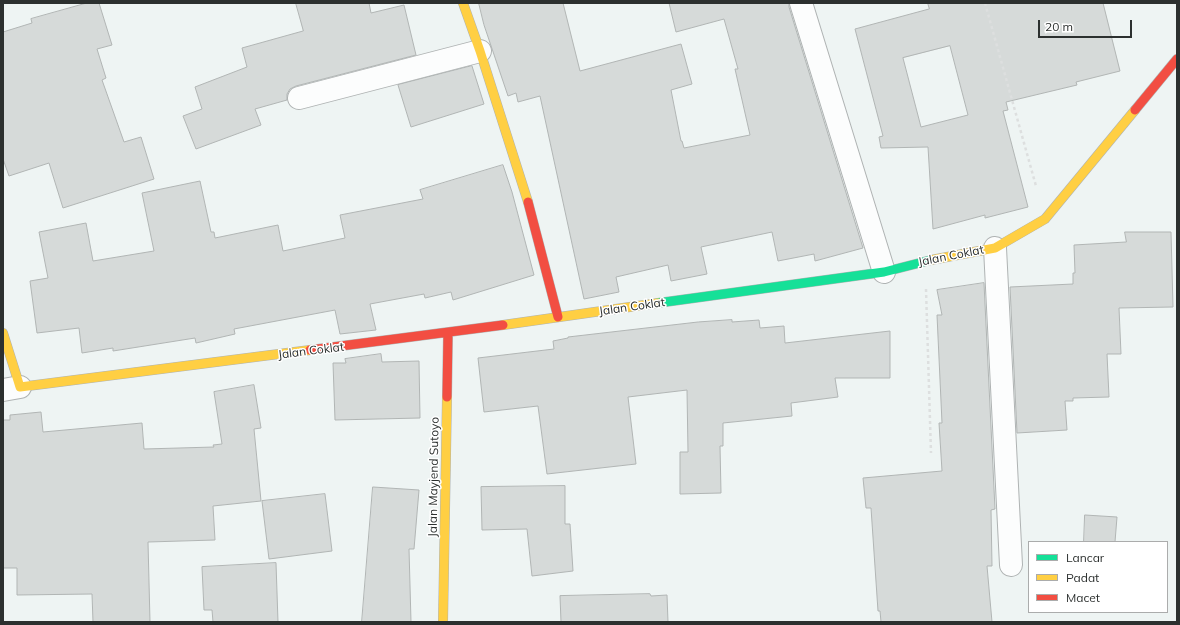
<!DOCTYPE html>
<style>
body{margin:0}
#map{position:relative;width:1180px;height:625px;overflow:hidden;background:#eef4f3;font-family:Mulish,sans-serif}
canvas{display:block}
.frame{position:absolute;inset:0;border:4px solid #2c302f;pointer-events:none}
.legend{position:absolute;left:1028px;top:541px;width:140px;height:72px;box-sizing:border-box;background:#fff;border:1px solid #abacac;margin:0;padding:5px 7px;list-style:none;font-size:12px;color:#2c302f}
.legend li{display:flex;align-items:center;gap:8px;height:20px}
.legend b{width:20px;border:1px solid #abacac}
.scale{position:absolute;left:1038px;top:20px;width:94px;height:18px;box-sizing:border-box;border:2px solid #2c302f;border-top:0;padding-left:5px;font-size:12px;line-height:14px;white-space:nowrap;color:#2c302f;-webkit-text-stroke:3px #fff;paint-order:stroke}
</style>
<div id="map">
<canvas width="1180" height="625"></canvas>
<div class="frame"></div>
<ul class="legend">
<li><b style="height:5px;background:#16e098"></b>Lancar</li>
<li><b style="height:5px;background:#ffcf43"></b>Padat</li>
<li><b style="height:5px;background:#f24e42"></b>Macet</li>
</ul>
<div class="scale">20 m</div>
</div>
<script>
const g = document.querySelector('canvas').getContext('2d');
g.lineJoin = 'round';
function paint(path, color) { g.fillStyle = color; g.fill(path, 'evenodd'); }
function stroke(path, color, width, dash) { g.strokeStyle = color; g.lineWidth = width; g.lineCap = dash ? 'butt' : 'round'; g.setLineDash(dash || []); g.stroke(path); }
function write(font, color, halo, rows, align = 'center') {
  g.font = font + ' Mulish,sans-serif'; g.lineWidth = 3; g.setLineDash([]); g.textBaseline = 'middle'; g.strokeStyle = halo; g.fillStyle = color; for (const [text, x, y, turn = 0] of rows) {
    g.save(); g.translate(x, y); g.rotate((+turn || 0) * Math.PI / 180); g.textAlign = isNaN(turn) ? turn : align; if (halo) g.strokeText(text, 0, 0); g.fillText(text, 0, 0); g.restore();
  }
}
const building = new Path2D(`
 M 87,3 L 99,3 L 112,45 L 97,49 L 106,78 L 102,80 L 124,142 L 141,137 L 154,179 L 63,208 L 49,163 L 9,176 L 3,159 L 3,32 L 32,23 L 31,19 Z
 M 296,3 L 369,3 L 371,13 L 404,5 L 416,55 L 296,86 L 290,89 L 287,94 L 287,100 L 255,109 L 261,125 L 196,149 L 183,116 L 202,109 L 195,87 L 247,67 L 242,48 L 303,31 Z
 M 479,3 L 563,3 L 580,71 L 681,44 L 692,84 L 671,90 L 681,141 L 682,141 L 684,148 L 750,135 L 735,69 L 738,69 L 724,19 L 676,32 L 669,3 L 789,3 L 789,7 L 863,248 L 815,261 L 814,254 L 778,261 L 772,232 L 701,247 L 707,274 L 671,281 L 668,265 L 616,277 L 619,292 L 584,299 L 540,96 L 518,102 L 516,93 L 508,96 L 484,25 Z
 M 928,3 L 1103,3 L 1120,71 L 1076,82 L 1077,85 L 1006,102 L 1008,110 L 1003,111 L 1028,207 L 985,218 L 985,215 L 933,229 L 928,147 L 881,148 L 879,137 L 883,136 L 855,29 L 929,9 ZM 950,46 L 968,115 L 921,127 L 903,58 Z
 M 472,66 L 484,104 L 411,127 L 398,85 Z
 M 503,165 L 512,192 L 534,275 L 453,300 L 451,292 L 425,298 L 424,294 L 370,304 L 376,330 L 340,334 L 335,310 L 234,329 L 235,334 L 196,343 L 195,338 L 113,351 L 113,348 L 82,353 L 79,328 L 37,333 L 30,281 L 48,278 L 39,232 L 86,223 L 93,261 L 154,251 L 142,193 L 200,181 L 211,232 L 214,232 L 215,238 L 278,225 L 283,251 L 345,238 L 340,215 L 423,199 L 420,190 Z
 M 1125,232 L 1171,232 L 1173,307 L 1119,308 L 1121,354 L 1107,354 L 1109,397 L 1073,398 L 1073,401 L 1065,401 L 1067,430 L 1017,433 L 1010,287 L 1073,284 L 1073,273 L 1075,273 L 1074,245 L 1126,242 Z
 M 984,283 L 995,509 L 991,510 L 992,566 L 987,566 L 992,622 L 881,622 L 880,611 L 878,611 L 871,508 L 866,508 L 863,478 L 942,471 L 939,423 L 942,423 L 937,315 L 942,315 L 937,290 Z
 M 732,320 L 732,322 L 759,320 L 760,328 L 784,326 L 785,343 L 890,331 L 890,378 L 835,378 L 838,397 L 791,403 L 792,416 L 723,423 L 723,446 L 720,446 L 721,493 L 680,494 L 680,452 L 688,452 L 687,390 L 628,397 L 636,464 L 547,474 L 538,406 L 484,412 L 478,358 L 554,349 L 553,341 L 568,338 L 568,337 L 698,322 Z
 M 381,354 L 382,362 L 419,361 L 420,418 L 335,420 L 333,363 L 346,363 L 345,359 Z
 M 254,385 L 261,428 L 254,429 L 261,501 L 213,506 L 215,540 L 148,542 L 150,622 L 93,622 L 92,594 L 17,595 L 17,568 L 3,568 L 3,420 L 10,420 L 10,415 L 41,412 L 43,432 L 142,423 L 144,449 L 214,447 L 213,445 L 222,444 L 214,392 Z
 M 565,486 L 565,524 L 570,524 L 573,571 L 532,576 L 527,529 L 482,530 L 481,487 Z
 M 373,487 L 419,490 L 414,549 L 409,549 L 411,622 L 362,622 Z
 M 325,494 L 332,551 L 269,559 L 262,501 Z
 M 1085,515 L 1117,517 L 1115,542 L 1084,542 Z
 M 276,563 L 278,622 L 213,622 L 212,610 L 204,610 L 202,567 Z
 M 650,594 L 651,596 L 667,595 L 668,622 L 561,622 L 560,596 Z`);
paint(building, '#d6dad9');
stroke(building, '#b1b5b4', 1);
const street = new Path2D(`
 M 801,3 L 884,272
 M 299,98 L 480,51
 M 995,248 L 1011,565
 M 3,390 L 20,387`);
const fast = new Path2D(`
 M 658,303 L 884,272 L 931,260`);
const slow = new Path2D(`
 M 463,3 L 480,51 L 528,202
 M 931,260 L 995,248 L 1045,219 L 1135,110
 M 503,325 L 658,303
 M 3,333 L 20,387 L 310,350
 M 443,622 L 447,397`);
const jam = new Path2D(`
 M 1135,110 L 1177,59
 M 528,202 L 558,317
 M 310,350 L 503,325
 M 447,397 L 448,333`);
stroke(street, '#afb3b3', 24);
stroke(fast, '#afb3b3', 10);
stroke(slow, '#afb3b3', 10);
stroke(jam, '#afb3b3', 10);
stroke(new Path2D(`
 M 985,3 L 1036,186
 M 926,289 L 931,453`), '#dddfdf', 2.5, [3, 3]);
stroke(street, '#fcfdfd', 22);
stroke(fast, '#16e098', 9);
stroke(slow, '#ffcf43', 9);
stroke(jam, '#f24e42', 9);
write('12px', '#2c302f', '#fff', [
 ["Jalan Coklat",951,256,-11],
 ["Jalan Coklat",632,307,-8],
 ["Jalan Coklat",311,351,-7],
 ["Jalan Mayjend Sutoyo",434,477,-89]
]);
</script>
